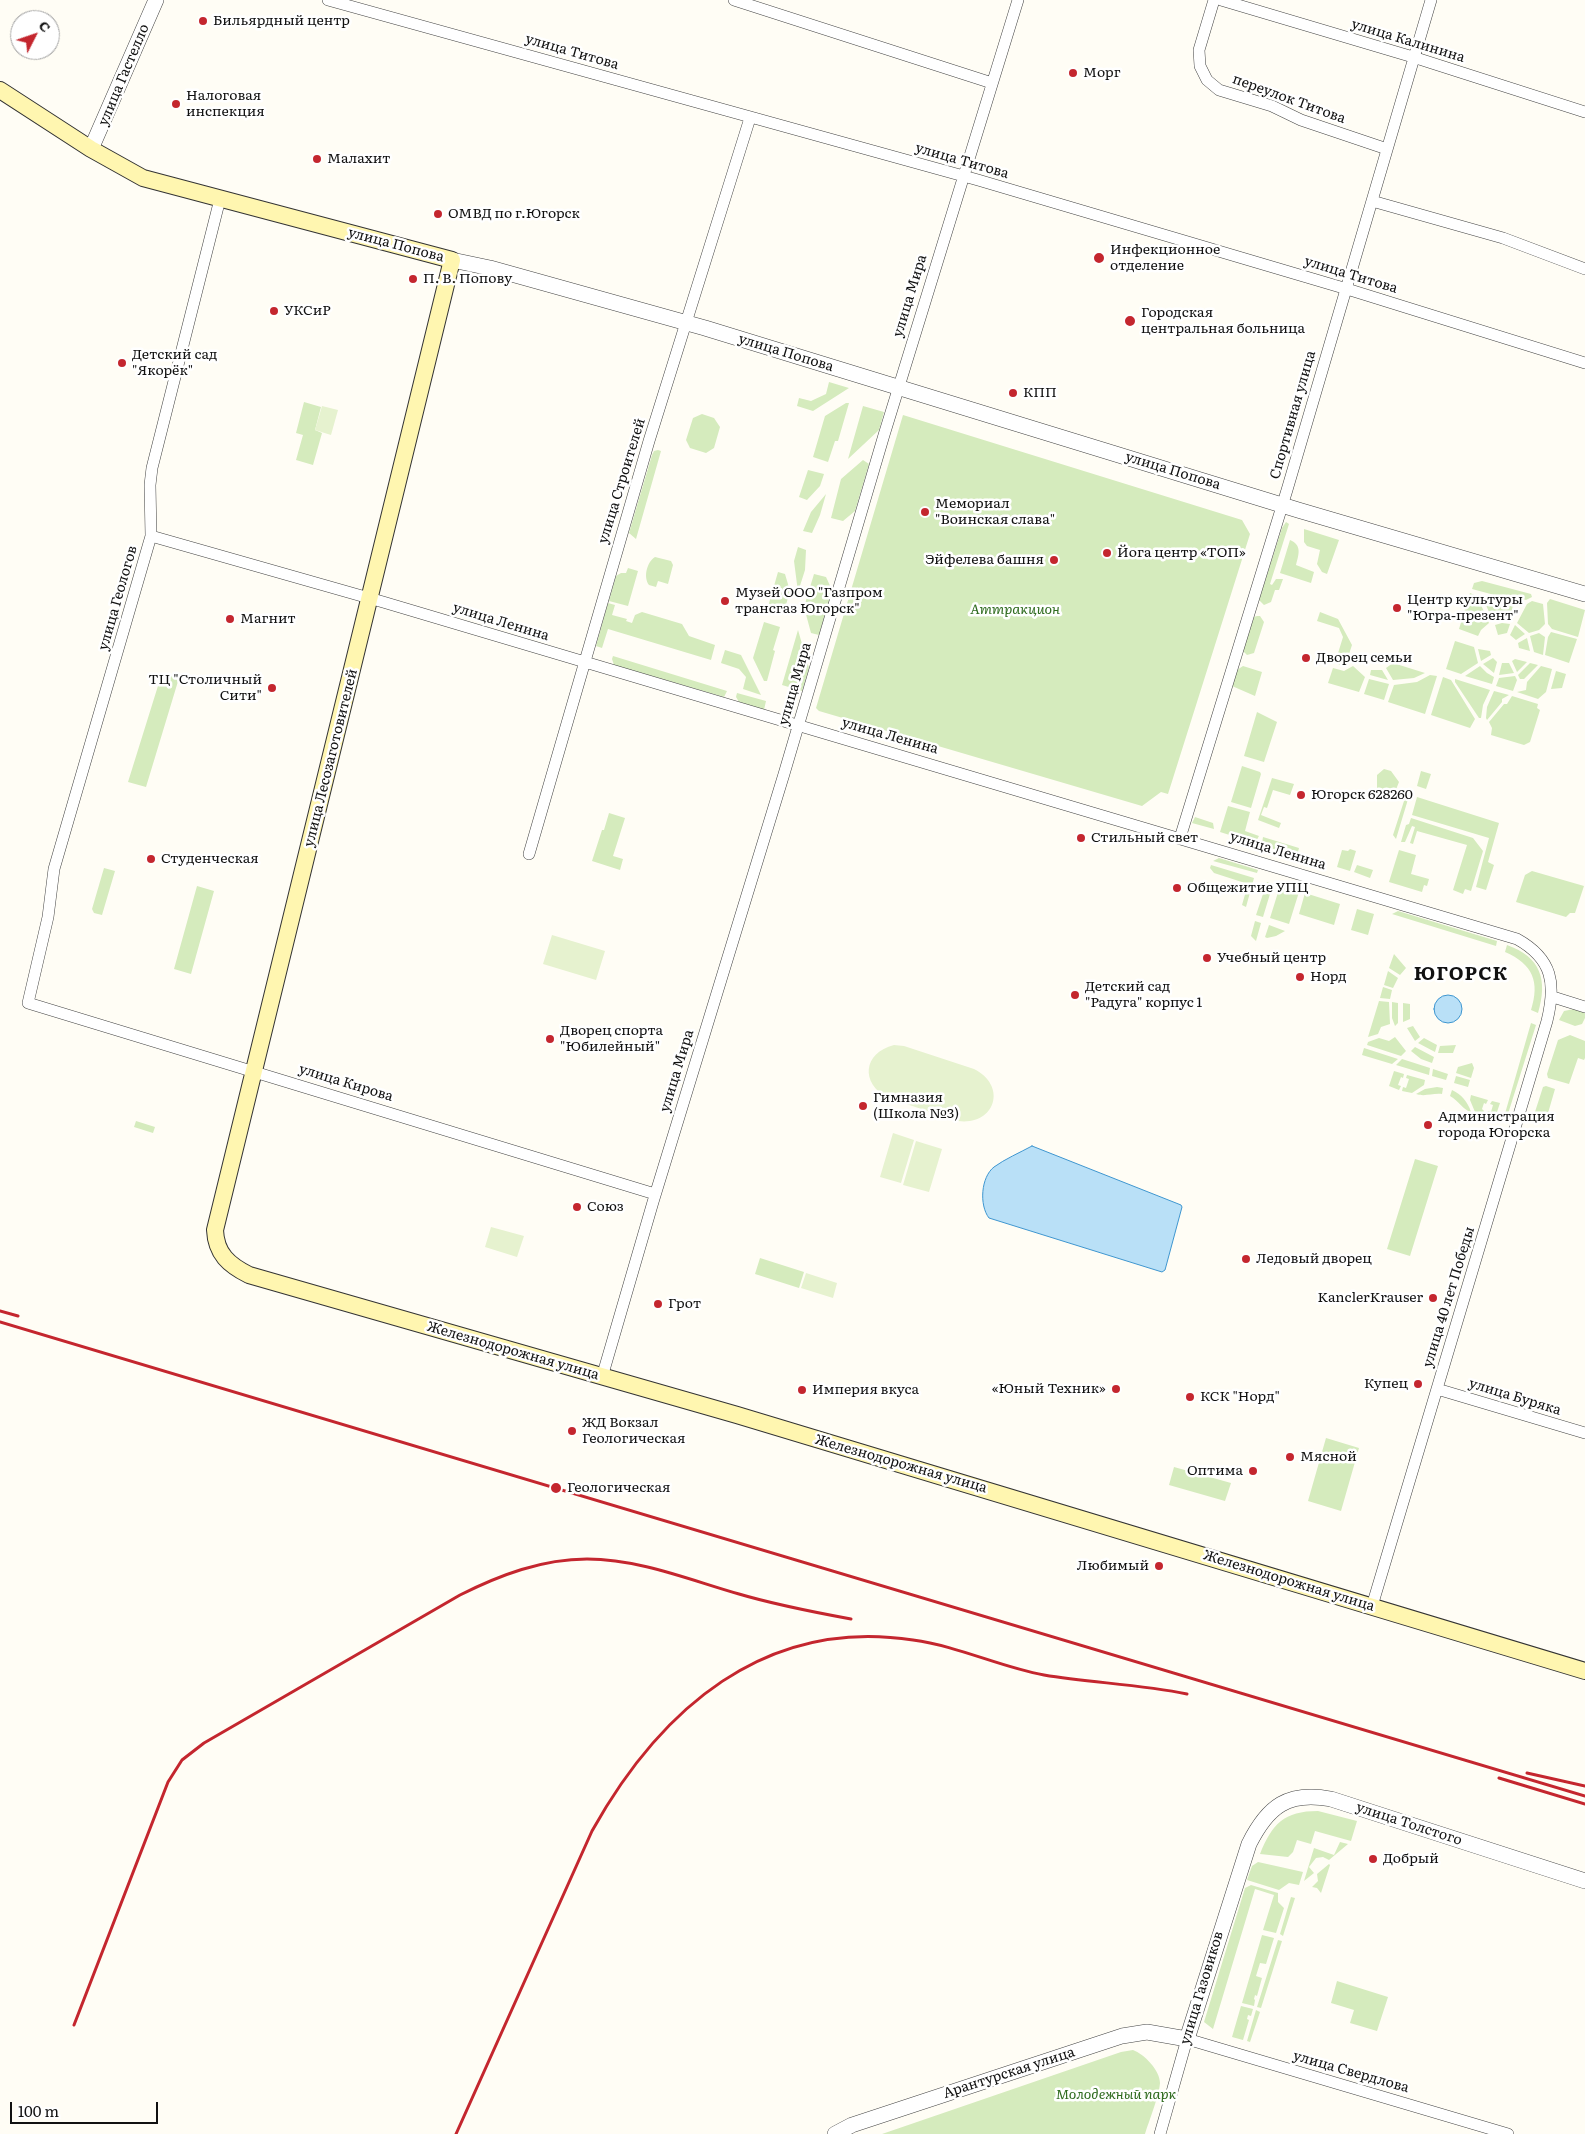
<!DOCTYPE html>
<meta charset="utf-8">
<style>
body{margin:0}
#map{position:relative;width:1585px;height:2134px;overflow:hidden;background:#fffdf5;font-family:Literata,serif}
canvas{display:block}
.north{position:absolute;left:10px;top:10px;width:50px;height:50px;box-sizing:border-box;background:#fff;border:1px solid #a0a0a0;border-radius:50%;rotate:49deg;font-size:14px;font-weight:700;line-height:20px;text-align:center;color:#111}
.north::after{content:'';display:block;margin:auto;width:18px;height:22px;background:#c4262e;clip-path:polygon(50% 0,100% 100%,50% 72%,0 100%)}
.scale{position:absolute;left:10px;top:2102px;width:148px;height:22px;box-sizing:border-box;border:2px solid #111;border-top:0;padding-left:6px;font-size:15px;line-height:18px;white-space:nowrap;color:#111;-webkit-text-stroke:4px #fff;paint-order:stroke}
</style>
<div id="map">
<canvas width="1585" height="2134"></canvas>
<div class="north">С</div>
<div class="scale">100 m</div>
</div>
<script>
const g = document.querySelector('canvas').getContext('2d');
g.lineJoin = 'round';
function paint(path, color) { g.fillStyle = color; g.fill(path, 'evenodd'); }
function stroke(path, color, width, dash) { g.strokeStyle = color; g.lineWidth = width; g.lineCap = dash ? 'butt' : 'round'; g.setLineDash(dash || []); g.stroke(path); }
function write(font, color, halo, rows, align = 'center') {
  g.font = font + ' Literata,serif'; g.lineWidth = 5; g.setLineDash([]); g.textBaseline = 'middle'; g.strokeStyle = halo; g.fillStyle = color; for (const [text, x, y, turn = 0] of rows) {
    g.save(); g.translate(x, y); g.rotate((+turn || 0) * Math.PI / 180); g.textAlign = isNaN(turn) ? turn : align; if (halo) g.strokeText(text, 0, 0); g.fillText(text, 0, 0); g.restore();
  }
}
paint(new Path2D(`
 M 829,382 L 849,388 L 813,411 L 797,406 L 799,398 L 811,401 L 826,394 Z
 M 304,402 L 321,407 L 315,430 L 322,433 L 313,465 L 296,460 L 303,435 L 296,433 Z
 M 846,403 L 849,403 L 838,441 L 835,441 L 828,462 L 813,457 L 825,416 Z
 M 863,406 L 884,412 L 879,430 L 848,459 Z
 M 702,414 L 714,418 L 720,427 L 714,448 L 706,453 L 690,448 L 686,440 L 693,418 Z
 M 903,415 L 1242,520 L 1250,534 L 1168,794 L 1161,792 L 1142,806 L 819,711 L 816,708 Z
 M 658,450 L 661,451 L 636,539 L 629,533 L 652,455 L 654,451 Z
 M 863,460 L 869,464 L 855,511 L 843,521 L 831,518 L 841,479 Z
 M 808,470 L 824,474 L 820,486 L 807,500 L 799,497 Z
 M 826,494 L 820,515 L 812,533 L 803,531 L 811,512 Z
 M 1286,522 L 1289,524 L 1270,584 L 1272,585 L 1276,579 L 1283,579 L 1279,590 L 1275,590 L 1271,602 L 1264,605 L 1259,600 L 1282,528 Z
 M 1304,529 L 1339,540 L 1327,574 L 1322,572 L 1317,564 L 1320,550 L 1307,546 L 1304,542 Z
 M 1290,540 C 1302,545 1299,554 1296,565 L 1314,572 L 1311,583 L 1280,573 Z
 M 798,547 L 806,550 L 805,570 L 798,592 L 794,561 Z
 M 655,557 L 671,561 L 673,565 L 668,584 L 658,581 L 656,587 L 649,585 C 643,577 647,562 655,557 Z
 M 628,568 L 638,571 L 628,606 L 609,601 L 616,576 L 621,573 L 626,573 Z
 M 778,572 L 785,574 L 790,591 L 783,615 L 767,610 Z
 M 814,574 L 826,577 L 832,590 L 819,635 L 811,633 L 804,607 Z
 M 1482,581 L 1531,594 L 1532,597 L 1526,600 L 1517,597 L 1513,600 L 1472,589 L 1474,583 Z
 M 1470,593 L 1477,596 L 1489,623 L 1481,630 L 1478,636 L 1459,629 Z
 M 1482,596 L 1513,603 L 1511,619 L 1499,619 L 1493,621 Z
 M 1550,599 L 1585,610 L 1578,637 L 1552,629 L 1548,624 L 1547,603 Z
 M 1532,601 L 1543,604 L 1545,624 L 1539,630 L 1529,633 L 1517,623 L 1527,604 Z
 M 608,603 L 615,605 L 612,615 L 627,619 L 626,621 L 632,623 L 635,615 L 642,612 L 682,624 L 689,636 L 715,645 L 711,660 L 608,629 L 602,648 L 596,646 Z
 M 1320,612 L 1338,619 L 1352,645 L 1349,654 L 1351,661 L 1343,666 L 1335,663 L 1343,637 L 1339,628 L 1317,621 Z
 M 1257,616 L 1260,616 L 1264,622 L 1254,653 L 1247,655 L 1243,651 L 1254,617 Z
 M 764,622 L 780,627 L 773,650 L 775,651 L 767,681 L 764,681 L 753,658 Z
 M 1502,623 L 1510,624 L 1507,633 L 1498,635 L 1495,625 Z
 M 1515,625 L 1525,634 L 1516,640 L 1510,635 Z
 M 798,630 L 809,668 L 802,691 L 782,685 Z
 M 1551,632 L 1577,639 L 1569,663 L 1545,655 L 1548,637 Z
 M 1539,633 L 1545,637 L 1543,655 L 1534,652 L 1530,636 Z
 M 1527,638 L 1530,651 L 1519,648 L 1518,643 Z
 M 1455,641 L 1474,647 L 1478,663 L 1461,674 L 1446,669 Z
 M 1478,649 L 1490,651 L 1491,655 L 1481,661 Z
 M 725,650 L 741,655 L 761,695 L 743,689 L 746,677 L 739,669 L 721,663 Z
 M 613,656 L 727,691 L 724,697 L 614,665 L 612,659 Z
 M 1493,658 L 1497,662 L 1494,673 L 1483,664 Z
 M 1515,659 L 1527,662 L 1517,672 L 1512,661 Z
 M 1393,663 L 1425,673 L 1414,678 L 1393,680 L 1386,668 Z
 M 1502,663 L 1509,663 L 1514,673 L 1499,675 Z
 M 1530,663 L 1538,665 L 1524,679 L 1520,679 L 1518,675 Z
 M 1243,666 L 1262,672 L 1255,696 L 1232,686 L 1237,670 Z
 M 1353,666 L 1365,677 L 1359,692 L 1328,683 L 1333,668 L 1344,671 Z
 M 1480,666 L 1487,673 L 1494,677 L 1492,684 L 1465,676 Z
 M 1541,666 L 1552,669 L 1546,692 L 1538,699 L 1517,692 L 1526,690 L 1527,682 Z
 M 1371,670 L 1382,670 L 1388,680 L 1370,675 Z
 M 1556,671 L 1566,674 L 1562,688 L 1551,689 Z
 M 162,673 L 179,678 L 146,787 L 128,782 Z
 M 1430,675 L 1437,676 L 1425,714 L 1388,702 L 1394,685 L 1417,682 Z
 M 1515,676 L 1517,680 L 1513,691 L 1496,686 L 1499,678 Z
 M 1443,677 L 1451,680 L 1475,719 L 1470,728 L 1431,715 Z
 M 1369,679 L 1389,684 L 1384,700 L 1364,694 Z
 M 1455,679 L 1490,690 L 1483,705 L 1481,718 L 1479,718 L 1455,682 Z
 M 1494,691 L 1509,695 L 1502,699 L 1502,702 L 1487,720 L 1486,718 L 1487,707 Z
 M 737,693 L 766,701 L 764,710 L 739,702 L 736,697 Z
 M 1512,696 L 1538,704 L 1537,708 L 1540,710 L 1530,742 L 1524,745 L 1491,735 L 1492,728 L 1489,722 L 1504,704 L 1507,704 Z
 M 1257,712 L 1277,722 L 1264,762 L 1244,756 Z
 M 1242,766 L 1260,772 L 1261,774 L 1251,808 L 1231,802 Z
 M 1384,769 L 1391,771 L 1399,782 L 1395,792 L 1386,795 L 1377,791 L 1377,775 Z
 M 1421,771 L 1431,774 L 1426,789 L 1417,786 Z
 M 1272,778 L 1294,784 L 1290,795 L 1273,790 L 1267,808 L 1264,807 L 1261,815 L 1281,823 L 1279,828 L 1258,820 Z
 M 1409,796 L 1396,839 L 1393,835 L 1404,801 Z
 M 1417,797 L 1499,823 L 1488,862 L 1494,865 L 1486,890 L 1476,887 L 1489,838 L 1412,815 Z
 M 1228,806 L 1250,812 L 1245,831 L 1259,836 L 1255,843 L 1220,832 Z
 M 609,813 L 625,818 L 613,856 L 623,859 L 620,870 L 592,861 L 602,830 L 604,830 Z
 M 1195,817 L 1213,823 L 1214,829 L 1192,823 Z
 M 1411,818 L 1473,838 L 1483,851 L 1471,891 L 1465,889 L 1463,894 L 1453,890 L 1467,845 L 1417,831 L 1413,844 L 1410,843 L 1415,827 L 1412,826 L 1405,842 L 1401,842 L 1406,825 L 1409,824 Z
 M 1263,837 L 1299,848 L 1297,856 L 1264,846 L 1262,843 Z
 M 1350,849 L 1356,851 L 1350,871 L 1337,867 L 1342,850 L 1348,851 Z
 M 1399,850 L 1416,855 L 1411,874 L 1429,879 L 1427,886 L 1424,885 L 1422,892 L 1389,882 Z
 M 1219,858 L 1258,870 L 1257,873 L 1213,861 Z
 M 1211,865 L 1254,878 L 1246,907 L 1242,905 L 1248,884 L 1214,873 L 1210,868 Z
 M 1357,865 L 1373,870 L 1370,878 L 1354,872 Z
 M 104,868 L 115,871 L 102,915 L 94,913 L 92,909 Z
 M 1532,871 L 1584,886 L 1575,913 L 1570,913 L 1566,917 L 1516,902 L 1525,875 Z
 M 1267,882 L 1273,884 L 1263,917 L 1256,915 Z
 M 197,886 L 214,891 L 191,974 L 174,969 Z
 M 1280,886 L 1299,892 L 1289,924 L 1270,918 Z
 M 1305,893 L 1340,904 L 1334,925 L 1299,914 Z
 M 1357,909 L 1374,914 L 1368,935 L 1351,930 Z
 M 1398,911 L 1497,941 L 1496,946 L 1392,914 Z
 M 1255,921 L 1261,923 L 1256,941 L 1251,936 Z
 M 1269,925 L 1285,931 L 1276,936 L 1267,938 L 1265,937 Z
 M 1507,945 C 1541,957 1548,980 1538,1013 L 1531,1010 C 1540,982 1533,964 1505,952 Z
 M 1394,954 L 1406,968 L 1400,975 L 1389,968 Z
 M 1388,971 L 1398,978 L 1393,988 L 1384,985 Z
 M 1383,987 L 1392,990 L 1390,999 L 1380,998 Z
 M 1379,1001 L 1389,1002 L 1390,1024 L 1381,1027 L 1378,1034 L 1368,1037 Z
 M 1392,1002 L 1398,1003 L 1398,1023 L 1395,1026 L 1392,1018 Z
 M 1403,1003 L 1410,1004 L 1410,1019 L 1403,1022 Z
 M 1574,1009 L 1585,1012 L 1585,1018 L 1582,1024 L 1575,1026 L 1559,1020 L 1564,1011 Z
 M 1531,1023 L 1536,1025 L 1507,1117 L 1504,1117 Z
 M 1413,1026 L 1420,1037 L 1415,1041 L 1407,1028 Z
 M 1570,1035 L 1585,1041 L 1585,1058 L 1584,1060 L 1578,1058 L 1569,1084 L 1548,1078 L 1547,1074 L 1558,1040 Z
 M 1395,1037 L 1406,1051 L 1401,1056 L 1367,1045 L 1368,1042 L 1379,1038 L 1389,1041 Z
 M 1424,1038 L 1437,1045 L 1435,1052 L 1418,1043 Z
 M 1456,1045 L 1453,1053 L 1438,1053 L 1440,1046 Z
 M 1415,1047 L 1434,1057 L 1432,1063 L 1421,1059 L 1411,1051 Z
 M 1364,1048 L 1398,1059 L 1392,1064 L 1362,1055 Z
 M 1402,1059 L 1430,1068 L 1429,1075 L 1396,1065 Z
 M 1472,1063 L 1474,1068 L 1471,1078 L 1456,1073 L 1458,1067 Z
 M 1433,1069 L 1448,1074 L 1446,1080 L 1432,1076 Z
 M 1394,1071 L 1404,1074 L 1403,1078 L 1401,1077 L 1398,1085 L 1401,1086 L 1399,1090 L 1389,1086 Z
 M 1407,1075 L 1425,1080 L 1424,1085 L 1412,1093 L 1402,1091 L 1403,1087 L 1406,1088 L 1409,1079 L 1406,1078 Z
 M 1456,1076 L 1470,1080 L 1468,1087 L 1454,1083 Z
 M 1546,1086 L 1555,1089 L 1546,1120 L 1534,1115 L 1543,1087 Z
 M 1437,1087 L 1443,1088 L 1442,1094 C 1432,1093 1425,1097 1416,1094 L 1425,1089 Z
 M 1452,1090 C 1461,1094 1468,1102 1471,1112 C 1462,1109 1459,1101 1450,1096 Z
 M 1471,1095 L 1488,1100 L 1486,1104 L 1484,1103 L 1482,1109 L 1484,1111 L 1483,1115 L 1475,1112 L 1470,1100 Z
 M 1492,1101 L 1500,1103 L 1495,1118 L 1486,1115 L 1488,1111 L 1491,1112 L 1493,1105 L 1490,1104 Z
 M 136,1121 L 155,1127 L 153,1133 L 134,1127 Z
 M 1415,1159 L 1438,1166 L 1410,1256 L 1387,1249 Z
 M 760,1258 L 804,1272 L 799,1288 L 755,1274 Z
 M 1326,1438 L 1359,1448 L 1341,1511 L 1308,1501 Z
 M 1174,1467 L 1231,1483 L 1225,1501 L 1169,1485 Z
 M 1318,1811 L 1357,1821 L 1351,1841 L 1315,1831 L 1311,1844 L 1297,1840 L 1293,1852 L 1288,1857 L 1260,1854 C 1272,1824 1284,1811 1318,1811 Z
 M 1340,1842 L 1348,1844 L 1329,1860 L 1323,1857 L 1316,1858 L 1309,1867 L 1314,1873 L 1304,1881 L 1314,1848 L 1334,1855 Z
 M 1258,1862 L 1303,1872 L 1299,1885 L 1289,1883 L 1279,1890 L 1247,1880 L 1252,1866 Z
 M 1329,1864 L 1330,1865 L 1321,1893 L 1317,1888 L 1312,1887 L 1318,1881 L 1317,1874 Z
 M 1251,1885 L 1278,1893 L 1278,1902 L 1284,1908 L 1276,1933 L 1263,1930 L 1274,1895 L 1255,1889 L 1213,2029 L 1204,2022 L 1245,1888 Z
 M 1291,1897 L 1295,1898 L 1283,1936 L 1280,1934 Z
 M 1262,1935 L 1274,1938 L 1266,1964 L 1260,1963 L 1256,1976 L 1262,1978 L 1257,1996 L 1255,1995 L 1254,1999 L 1255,2000 L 1254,2006 L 1242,2003 Z
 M 1278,1940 L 1282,1941 L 1261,2008 L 1257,2007 Z
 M 1337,1981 L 1388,1997 L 1377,2031 L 1350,2023 L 1354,2010 L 1331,2003 Z
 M 1241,2006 L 1253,2009 L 1251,2016 L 1248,2015 L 1247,2019 L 1249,2020 L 1243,2040 L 1232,2037 Z
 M 1256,2010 L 1260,2012 L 1250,2042 L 1247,2041 Z
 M 1133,2050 C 1144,2054 1160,2070 1160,2083 C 1159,2096 1149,2121 1145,2134 L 882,2134 L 1121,2052 Z`), '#d5ebbd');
paint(new Path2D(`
 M 322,406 L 338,410 L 331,435 L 315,430 Z
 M 552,935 L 605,951 L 596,980 L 543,964 Z
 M 894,1045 L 904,1046 L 974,1069 C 1008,1086 995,1126 958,1121 L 888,1098 C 860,1083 863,1053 894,1045 Z
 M 893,1133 L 914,1140 L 901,1183 L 880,1177 Z
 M 916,1141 L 942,1149 L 929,1192 L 903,1185 Z
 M 491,1227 L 524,1236 L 517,1257 L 485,1247 Z
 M 806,1273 L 837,1283 L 833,1298 L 801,1288 Z`), '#e6f2cf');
const water = new Path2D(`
 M1434 1009a14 14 0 1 1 28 0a14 14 0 1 1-28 0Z
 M 1032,1146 L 1181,1205 L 1182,1207 L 1165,1270 L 1162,1272 L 989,1218 C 979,1205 981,1177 994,1167 C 1005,1159 1019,1153 1032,1146 Z`);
paint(water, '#b9e0f7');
stroke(water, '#3f96cf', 1);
const minor = new Path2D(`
 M 328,0 L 978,180 L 1347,289 L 1585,363
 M 734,0 L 992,83
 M 1214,0 L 1199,50 L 1200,66 L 1207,80 L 1219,90 L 1272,106 L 1301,120 L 1387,149
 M 1221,0 L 1413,57 L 1585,112
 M 220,199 L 152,468 L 150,485 L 151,536 L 54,869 L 48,917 L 28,1003 L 655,1194
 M 1372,201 L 1503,238 L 1585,269
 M 151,536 L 383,602 L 1517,939 C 1553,959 1556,984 1547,1021 L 1372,1606
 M 1180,838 L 1287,490 L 1431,0
 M 529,854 L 649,441 L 750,118
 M 1553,997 L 1585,1007
 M 602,1377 L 653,1202 L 784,774 L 884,435 L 1018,0
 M 1437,1389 L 1585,1433
 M 1160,2134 L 1187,2039 L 1508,2134`);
const tertiary = new Path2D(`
 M 91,149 L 156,0
 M 452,260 L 490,268 L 705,328 L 1298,510 L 1585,594
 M 835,2134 L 852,2125 L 1122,2036 L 1147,2032 L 1187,2039 L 1249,1844 C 1268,1806 1288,1791 1331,1799 L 1585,1881`);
const secondary = new Path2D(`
 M 0,90 L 91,149 L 143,178 L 452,260 L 215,1230 C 216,1254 229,1265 249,1275 L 737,1415 L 1585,1671`);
stroke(minor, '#444', 12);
stroke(tertiary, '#444', 16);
stroke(secondary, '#333', 18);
stroke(minor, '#fff', 11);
stroke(tertiary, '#fff', 15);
stroke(secondary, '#fff6b0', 16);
stroke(new Path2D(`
 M 0,1311 L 18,1316
 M 0,1322 L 1585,1796
 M 1527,1773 L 1585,1786
 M 1499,1778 L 1585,1804
 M 74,2025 L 168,1782 L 182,1760 L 204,1743 L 460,1595 C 500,1575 542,1559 587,1559 C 639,1559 690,1580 739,1594 C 776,1605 813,1612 851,1619
 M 456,2134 L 592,1831 C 660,1709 765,1617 913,1640 C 958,1646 1000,1667 1044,1675 C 1091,1683 1139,1684 1187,1694`), '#c4262e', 3);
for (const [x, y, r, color] of [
 [203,21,5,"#c4262e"],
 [1073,73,5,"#c4262e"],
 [176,104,5,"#c4262e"],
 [317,159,5,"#c4262e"],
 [438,214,5,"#c4262e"],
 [1099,258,6,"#c4262e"],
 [413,279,5,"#c4262e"],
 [274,311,5,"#c4262e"],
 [1130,321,6,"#c4262e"],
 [122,363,5,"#c4262e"],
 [1013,393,5,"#c4262e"],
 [925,512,5,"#c4262e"],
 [1107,553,5,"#c4262e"],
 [1054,560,5,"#c4262e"],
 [725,601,5,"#c4262e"],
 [1397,608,5,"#c4262e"],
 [230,619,5,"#c4262e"],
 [1306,658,5,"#c4262e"],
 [272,688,5,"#c4262e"],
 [1301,795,5,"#c4262e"],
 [1081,838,5,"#c4262e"],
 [151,859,5,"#c4262e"],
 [1177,888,5,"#c4262e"],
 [1207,958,5,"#c4262e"],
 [1300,977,5,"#c4262e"],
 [1075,995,5,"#c4262e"],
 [550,1039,5,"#c4262e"],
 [863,1106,5,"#c4262e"],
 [1428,1125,5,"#c4262e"],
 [577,1207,5,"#c4262e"],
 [1246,1259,5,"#c4262e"],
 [1433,1298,5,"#c4262e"],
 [658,1304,5,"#c4262e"],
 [1418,1384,5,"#c4262e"],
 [1116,1389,5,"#c4262e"],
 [802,1390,5,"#c4262e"],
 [1190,1397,5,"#c4262e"],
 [572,1431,5,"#c4262e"],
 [1290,1457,5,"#c4262e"],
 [1253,1471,5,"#c4262e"],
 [556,1488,6,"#c4262e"],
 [1159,1566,5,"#c4262e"],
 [1373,1859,5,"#c4262e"]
]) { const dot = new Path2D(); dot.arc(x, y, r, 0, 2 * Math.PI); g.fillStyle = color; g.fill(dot); stroke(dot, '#fff', 2); }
write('14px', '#111', '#fff', [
 ["Бильярдный центр",213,21],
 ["Морг",1083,73],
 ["Налоговая",186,96],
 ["инспекция",186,112],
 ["Малахит",327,159],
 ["ОМВД по г.Югорск",448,214],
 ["Инфекционное",1110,250],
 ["отделение",1110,266],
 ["П. В. Попову",423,279],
 ["УКСиР",284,311],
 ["Городская",1141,313],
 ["центральная больница",1141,329],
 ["Детский сад",132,355],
 ["\"Якорёк\"",132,371],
 ["КПП",1023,393],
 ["Мемориал",935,504],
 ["\"Воинская слава\"",935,520],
 ["Йога центр «ТОП»",1117,553],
 ["Эйфелева башня",1044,560,"right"],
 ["Музей ООО \"Газпром",735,593],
 ["трансгаз Югорск\"",735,609],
 ["Центр культуры",1407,600],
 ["\"Югра-презент\"",1407,616],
 ["Магнит",240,619],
 ["Дворец семьи",1316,658],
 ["ТЦ \"Столичный",262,680,"right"],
 ["Сити\"",262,696,"right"],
 ["Югорск 628260",1311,795],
 ["Стильный свет",1091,838],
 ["Студенческая",161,859],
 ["Общежитие УПЦ",1187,888],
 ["Учебный центр",1217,958],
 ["Норд",1310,977],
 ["Детский сад",1085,987],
 ["\"Радуга\" корпус 1",1085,1003],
 ["Дворец спорта",560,1031],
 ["\"Юбилейный\"",560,1047],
 ["Гимназия",873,1098],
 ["(Школа №3)",873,1114],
 ["Администрация",1438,1117],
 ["города Югорска",1438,1133],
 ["Союз",587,1207],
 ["Ледовый дворец",1256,1259],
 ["KanclerKrauser",1423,1298,"right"],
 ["Грот",668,1304],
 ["Купец",1408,1384,"right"],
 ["«Юный Техник»",1106,1389,"right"],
 ["Империя вкуса",812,1390],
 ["КСК \"Норд\"",1200,1397],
 ["ЖД Вокзал",582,1423],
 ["Геологическая",582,1439],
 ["Мясной",1300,1457],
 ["Оптима",1243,1471,"right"],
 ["Геологическая",567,1488],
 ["Любимый",1149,1566,"right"],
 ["Добрый",1383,1859]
], 'left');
write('14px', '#111', '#fff', [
 ["улица Калинина",1408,41,17],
 ["улица Титова",572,52,16],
 ["улица Гастелло",124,75,-67],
 ["переулок Титова",1289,99,20],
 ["улица Титова",962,161,16],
 ["улица Попова",396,245,15],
 ["улица Титова",1351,275,17],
 ["улица Мира",910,296,-73],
 ["улица Попова",786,353,17],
 ["Спортивная улица",1293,415,-74],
 ["улица Попова",1173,471,17],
 ["улица Строителей",622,481,-73],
 ["улица Геологов",118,598,-74],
 ["улица Ленина",501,622,17],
 ["улица Мира",795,684,-74],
 ["улица Ленина",890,736,16],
 ["улица Лесозаготовителей",331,758,-76],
 ["улица Ленина",1278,851,17],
 ["улица Мира",677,1071,-73],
 ["улица Кирова",346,1083,17],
 ["улица 40 лет Победы",1449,1297,-73],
 ["Железнодорожная улица",513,1351,16],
 ["улица Буряка",1515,1397,17],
 ["Железнодорожная улица",901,1464,16],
 ["Железнодорожная улица",1289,1581,17],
 ["улица Толстого",1409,1824,18],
 ["улица Газовиков",1202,1988,-73],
 ["улица Свердлова",1351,2072,16],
 ["Арантурская улица",1009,2073,-18]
]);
write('italic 14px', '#2f6b1f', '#fff', [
 ["Аттракцион",1015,610],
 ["Молодежный парк",1116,2095]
]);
g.letterSpacing = '1px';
write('bold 19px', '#111', '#fff', [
 ["ЮГОРСК",1461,974]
]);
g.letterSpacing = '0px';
</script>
